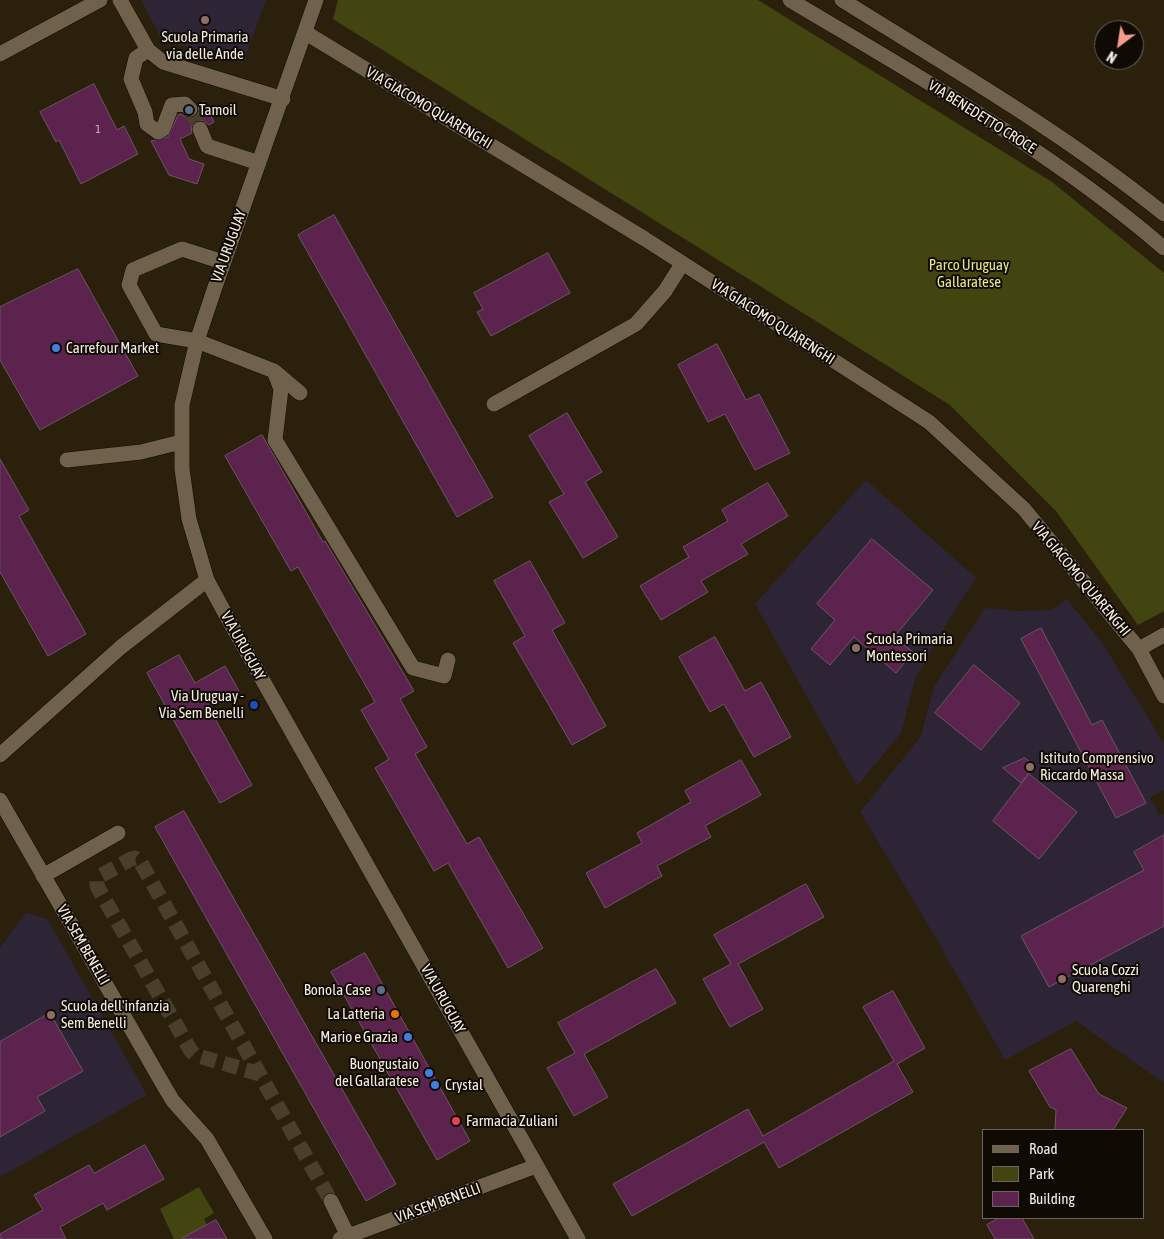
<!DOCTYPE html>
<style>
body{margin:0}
#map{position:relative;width:1164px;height:1239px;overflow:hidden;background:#2b200b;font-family:"Asap Condensed",sans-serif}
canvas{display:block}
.legend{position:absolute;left:982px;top:1129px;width:162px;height:90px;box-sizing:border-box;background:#100a04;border:1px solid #6b645c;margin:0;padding:6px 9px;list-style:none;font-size:15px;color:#f4ecdf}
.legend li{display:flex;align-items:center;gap:10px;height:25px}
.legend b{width:25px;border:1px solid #6b645c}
.north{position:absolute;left:1094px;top:20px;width:50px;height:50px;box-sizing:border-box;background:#100a04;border:1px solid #6b645c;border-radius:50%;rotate:211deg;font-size:14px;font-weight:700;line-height:20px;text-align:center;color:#f4ecdf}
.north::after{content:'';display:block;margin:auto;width:18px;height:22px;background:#f49e89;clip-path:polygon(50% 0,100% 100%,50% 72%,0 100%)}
</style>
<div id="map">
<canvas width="1164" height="1239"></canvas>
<ul class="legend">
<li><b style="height:6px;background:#6f614b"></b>Road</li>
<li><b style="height:14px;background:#434511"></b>Park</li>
<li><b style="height:14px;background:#5b234d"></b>Building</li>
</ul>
<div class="north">N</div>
</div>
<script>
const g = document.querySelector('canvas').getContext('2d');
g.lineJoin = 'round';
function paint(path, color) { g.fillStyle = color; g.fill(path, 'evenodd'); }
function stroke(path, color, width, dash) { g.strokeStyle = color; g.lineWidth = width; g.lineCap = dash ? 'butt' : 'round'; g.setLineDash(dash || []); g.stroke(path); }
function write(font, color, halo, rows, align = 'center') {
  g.font = font + ' "Asap Condensed",sans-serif'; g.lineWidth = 4; g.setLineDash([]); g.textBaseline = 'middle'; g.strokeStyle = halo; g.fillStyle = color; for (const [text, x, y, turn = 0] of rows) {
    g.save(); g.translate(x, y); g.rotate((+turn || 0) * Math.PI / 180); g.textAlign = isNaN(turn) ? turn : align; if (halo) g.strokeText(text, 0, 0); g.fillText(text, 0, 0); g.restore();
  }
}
paint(new Path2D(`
 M 141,0 L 266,0 L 243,63 L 162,40 Z
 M 866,480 L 976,578 L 951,616 L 915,679 L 901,733 L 857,786 L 755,604 Z
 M 1067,599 L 1103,644 L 1164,744 L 1164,790 L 1150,798 L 1160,816 L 1164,814 L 1164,1083 L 1076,1021 L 1005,1060 L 936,938 L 860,812 L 921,736 L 934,687 L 985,608 L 1016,611 L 1051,610 Z
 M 26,912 L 48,920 L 147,1095 L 0,1177 L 0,948 Z`), '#2d2535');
paint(new Path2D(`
 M 338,0 L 758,0 L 1052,182 L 1164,273 L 1164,611 L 1138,625 L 1056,511 L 950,405 L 333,19 Z
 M 199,1187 L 214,1213 L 204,1219 L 207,1225 L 184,1239 L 174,1239 L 160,1209 Z`), '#434511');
const building = new Path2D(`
 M 94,84 L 117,130 L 124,126 L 138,154 L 81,184 L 59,140 L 56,142 L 40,112 Z
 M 204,102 L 214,122 L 209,125 L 202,120 L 196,121 L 191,127 L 192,133 L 180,139 L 189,159 L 204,164 L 197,184 L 169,175 L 151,141 L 168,137 L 178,115 L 181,114 L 187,118 L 193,118 L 199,112 L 198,105 Z
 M 334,215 L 493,497 L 457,517 L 298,235 Z
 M 548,253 L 570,293 L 491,336 L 477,312 L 483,309 L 474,293 Z
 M 78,269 L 138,376 L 40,430 L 0,360 L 0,307 Z
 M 717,344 L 746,400 L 759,394 L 790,453 L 755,470 L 725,414 L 708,422 L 678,365 Z
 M 567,413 L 602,472 L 585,482 L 618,537 L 583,558 L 549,502 L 564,494 L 529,436 Z
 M 262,435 L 323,542 L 325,541 L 414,691 L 400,699 L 427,747 L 415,754 L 467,844 L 479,837 L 543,948 L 508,968 L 448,863 L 434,871 L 375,768 L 389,759 L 361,710 L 375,702 L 298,567 L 291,571 L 225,456 Z
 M 0,459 L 29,510 L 19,516 L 86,634 L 48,656 L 0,572 Z
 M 768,483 L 788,516 L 741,544 L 748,554 L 701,581 L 708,592 L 661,620 L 640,586 L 689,557 L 683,547 L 728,521 L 722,510 Z
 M 872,539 L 933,590 L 894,637 L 913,652 L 896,673 L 854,637 L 830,665 L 811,649 L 835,620 L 817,604 Z
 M 530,561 L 565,623 L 552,630 L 606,726 L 572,745 L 513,643 L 525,636 L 494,581 Z
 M 1041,628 L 1092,725 L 1102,720 L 1146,803 L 1116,818 L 1021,639 Z
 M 715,637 L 745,691 L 761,682 L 791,737 L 754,757 L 724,704 L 710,712 L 679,657 Z
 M 179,655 L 195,683 L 225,666 L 239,691 L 209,708 L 252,785 L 220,803 L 147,673 Z
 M 974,665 L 1020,703 L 981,750 L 935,713 Z
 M 1025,758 L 1035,766 L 1021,783 L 1003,768 Z
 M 741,760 L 761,795 L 705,826 L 711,837 L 657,866 L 662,876 L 605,908 L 586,873 L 642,843 L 637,833 L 691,802 L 685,791 Z
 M 1029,774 L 1077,812 L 1039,859 L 993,821 Z
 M 184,811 L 396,1184 L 366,1201 L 155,827 Z
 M 1164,835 L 1164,926 L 1049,987 L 1021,936 L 1144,870 L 1134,852 Z
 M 806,884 L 824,917 L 738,964 L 763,1009 L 730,1027 L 703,979 L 731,964 L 714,935 Z
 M 365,953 L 470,1141 L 437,1160 L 331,972 Z
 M 656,969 L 676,1003 L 584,1054 L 608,1097 L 574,1116 L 547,1068 L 575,1053 L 558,1023 Z
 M 893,991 L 925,1048 L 897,1064 L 913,1092 L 779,1168 L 764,1142 L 632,1216 L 613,1184 L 748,1109 L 763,1136 L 894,1061 L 863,1007 Z
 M 50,1013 L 83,1071 L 37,1097 L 45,1111 L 0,1137 L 0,1042 Z
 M 1071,1049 L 1099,1094 L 1127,1108 L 1113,1130 L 1055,1130 L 1056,1110 L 1050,1107 L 1029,1071 Z
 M 145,1145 L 164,1179 L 107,1210 L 103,1203 L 60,1227 L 66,1239 L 0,1239 L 0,1234 L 43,1210 L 34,1195 L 89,1165 L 94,1173 Z
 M 999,1218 L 1022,1218 L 1034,1239 L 995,1239 L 987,1225 Z
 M 216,1220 L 227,1239 L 181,1239 Z`);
paint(building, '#5b234d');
stroke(building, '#6c5665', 1);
stroke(new Path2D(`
 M 190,109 L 200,129
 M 260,1074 L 195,1055 L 191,1051 L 97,886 L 97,881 L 100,876 L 131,859 L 135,858 L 141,863 L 331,1201`), '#493f2b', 15, [15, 8]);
const minor = new Path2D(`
 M 120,0 L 148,50 L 163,62 L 283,99
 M 316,0 L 215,287 L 197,341 L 182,405 L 182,469 L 189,519 L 207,580 L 227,617 L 578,1239
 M 790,0 C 919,77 1050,150 1164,248
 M 842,0 C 951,68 1064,133 1164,214
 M 306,33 L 645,239 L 929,422 L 1024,509 L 1139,649 L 1164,696
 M 148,50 L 136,58 L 131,79 L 145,112 L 147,124 L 158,132 L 163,129 L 172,105 L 185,104 L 190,109
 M 0,54 L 100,0
 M 200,129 L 207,146 L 259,163
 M 223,262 L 182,249 L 133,270 L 129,285 L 156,334 L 197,341 L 274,371
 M 300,393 L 274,371 L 281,389 L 275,440 L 413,668 L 444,676 L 448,660
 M 494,404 L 636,324 L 665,291 L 682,264
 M 67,460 L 141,452 L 181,442
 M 1139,649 L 1164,635
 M 0,755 L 121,647 L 207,580
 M 0,800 L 164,1086 L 173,1101 L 207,1139 L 265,1239
 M 43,876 L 118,833
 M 331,1201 L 348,1236
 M 340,1239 L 536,1166`);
stroke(minor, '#140900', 16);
stroke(minor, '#6f614b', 15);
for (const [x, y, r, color] of [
 [205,20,5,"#8d6e63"],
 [189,110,5,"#5c6f8a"],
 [56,348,5,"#3f7fe0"],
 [856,648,5,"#8d6e63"],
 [254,705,5,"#1a4fb4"],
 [1030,767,5,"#8d6e63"],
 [1062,979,5,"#8d6e63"],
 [381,990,5,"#5c6f8a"],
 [395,1014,5,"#e8710a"],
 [51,1015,5,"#8d6e63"],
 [408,1037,5,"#3f7fe0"],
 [429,1073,5,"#3f7fe0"],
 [435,1085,5,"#3f7fe0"],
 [456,1121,5,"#e0444e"]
]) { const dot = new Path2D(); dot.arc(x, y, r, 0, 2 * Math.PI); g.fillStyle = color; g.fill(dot); stroke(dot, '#100a04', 2); }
write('12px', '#cebaba', null, [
 ["1",98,129]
]);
write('15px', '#f4ecdf', '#100a04', [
 ["Scuola Primaria",205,37,"center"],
 ["via delle Ande",205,54,"center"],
 ["Tamoil",199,110],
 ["Carrefour Market",66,348],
 ["Scuola Primaria",866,639],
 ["Montessori",866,656],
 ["Via Uruguay -",244,696,"right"],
 ["Via Sem Benelli",244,713,"right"],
 ["Istituto Comprensivo",1040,758],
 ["Riccardo Massa",1040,775],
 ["Scuola Cozzi",1072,970],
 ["Quarenghi",1072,987],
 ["Bonola Case",371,990,"right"],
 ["Scuola dell'infanzia",61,1006],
 ["Sem Benelli",61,1023],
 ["La Latteria",385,1014,"right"],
 ["Mario e Grazia",398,1037,"right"],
 ["Buongustaio",419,1064,"right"],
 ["del Gallaratese",419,1081,"right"],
 ["Crystal",445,1085],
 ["Farmacia Zuliani",466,1121]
], 'left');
write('15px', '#f4ecdf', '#100a04', [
 ["VIA GIACOMO QUARENGHI",429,108,31],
 ["VIA BENEDETTO CROCE",982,117,32],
 ["VIA URUGUAY",229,246,-70],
 ["VIA GIACOMO QUARENGHI",773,322,33],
 ["VIA GIACOMO QUARENGHI",1081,579,50],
 ["VIA URUGUAY",243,646,61],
 ["VIA SEM BENELLI",83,945,60],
 ["VIA URUGUAY",443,999,61],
 ["VIA SEM BENELLI",438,1203,-20]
]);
write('15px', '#e4ea80', '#100a04', [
 ["Parco Uruguay",969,265],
 ["Gallaratese",969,282]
]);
</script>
